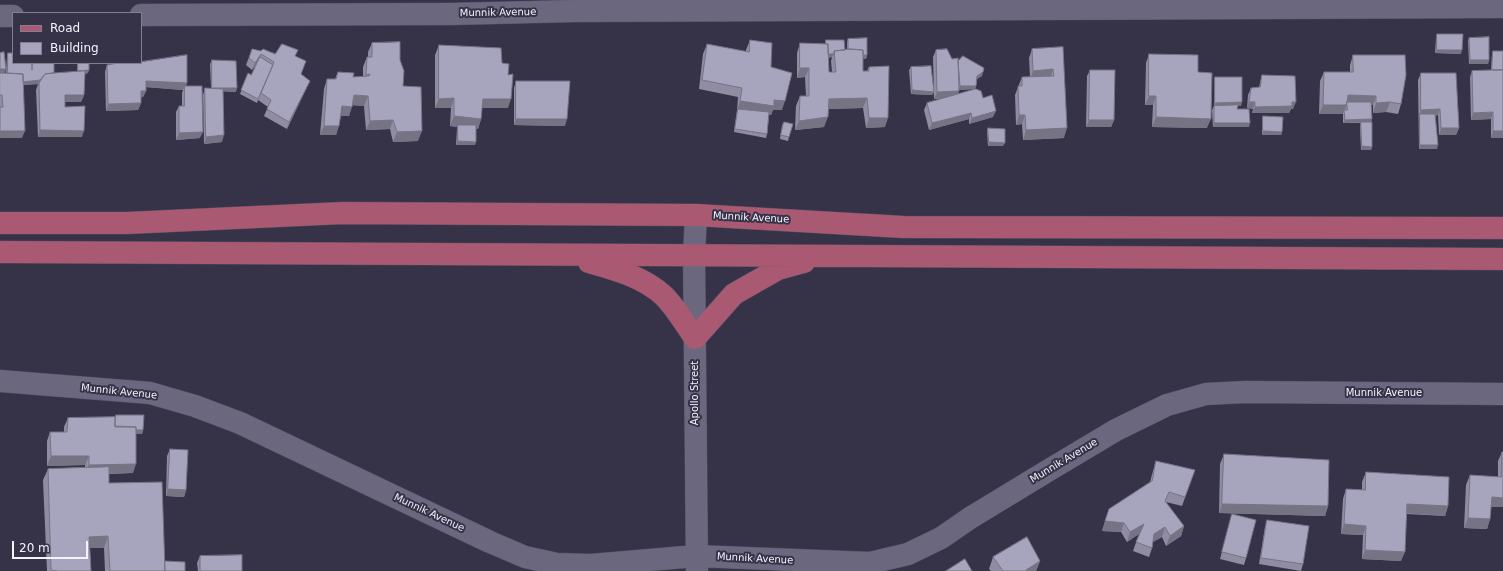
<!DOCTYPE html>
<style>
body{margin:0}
#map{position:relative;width:1503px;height:571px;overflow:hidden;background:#363247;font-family:"DejaVu Sans",sans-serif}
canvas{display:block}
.legend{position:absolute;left:12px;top:12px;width:130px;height:52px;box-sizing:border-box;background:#363247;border:1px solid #827f90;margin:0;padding:5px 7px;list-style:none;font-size:12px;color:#f4f3fe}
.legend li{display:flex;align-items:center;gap:8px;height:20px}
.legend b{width:20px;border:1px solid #827f90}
.scale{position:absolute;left:12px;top:541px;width:76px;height:18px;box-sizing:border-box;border:2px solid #f4f3fe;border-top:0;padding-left:5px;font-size:12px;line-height:14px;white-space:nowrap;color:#f4f3fe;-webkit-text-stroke:3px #363247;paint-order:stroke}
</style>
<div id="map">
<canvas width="1503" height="571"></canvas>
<ul class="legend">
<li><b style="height:5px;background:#a95a72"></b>Road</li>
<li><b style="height:11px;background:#a7a4bd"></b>Building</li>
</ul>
<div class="scale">20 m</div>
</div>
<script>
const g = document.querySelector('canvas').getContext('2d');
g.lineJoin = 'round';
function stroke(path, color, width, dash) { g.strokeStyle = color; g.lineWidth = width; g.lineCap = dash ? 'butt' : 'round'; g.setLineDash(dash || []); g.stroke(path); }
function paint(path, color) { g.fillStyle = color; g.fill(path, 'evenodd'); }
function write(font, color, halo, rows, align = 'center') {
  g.font = font + ' "DejaVu Sans",sans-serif'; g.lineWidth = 4; g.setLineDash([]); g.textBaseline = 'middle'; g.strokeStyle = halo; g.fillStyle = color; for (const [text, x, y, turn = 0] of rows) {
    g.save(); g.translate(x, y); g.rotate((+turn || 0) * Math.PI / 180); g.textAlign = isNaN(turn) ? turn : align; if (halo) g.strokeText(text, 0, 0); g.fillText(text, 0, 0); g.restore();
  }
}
const street = new Path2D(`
 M 141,15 L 451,14 L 575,11 L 1503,7
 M 0,16 L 13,16
 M 696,215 L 694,255 L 697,570
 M 0,381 L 150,393 L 195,406 L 240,423 L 490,542 L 525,557 L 557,564 L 591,565 L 696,556 L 870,563 L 908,554 L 941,538 L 970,518 L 1054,467 L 1116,430 L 1167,405 L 1206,394 L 1245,392 L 1503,394`);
const primary = new Path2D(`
 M 0,223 L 127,223 L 343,213 L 696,215 L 903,227 L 1503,228
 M 0,252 L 1503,259
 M 589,262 C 614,269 644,277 664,296 C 676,308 685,324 695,338 L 734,294 L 778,269 L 804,262`);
stroke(street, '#514e5f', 23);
stroke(primary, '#514e5f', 23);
stroke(street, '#6b677f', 22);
stroke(primary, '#a95a72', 22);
paint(new Path2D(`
 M 1437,34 L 1461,54 L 1435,53 L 1436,38 Z
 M 1469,38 L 1489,60 L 1488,64 L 1469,64 L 1468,41 Z
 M 848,39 L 867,55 L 866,59 L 863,58 L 863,71 L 867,71 L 869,67 L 885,127 L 866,128 L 863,108 L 828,109 L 824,127 L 795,130 L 796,106 L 800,96 L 806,96 L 805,77 L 797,78 L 797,53 L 800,43 L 825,44 L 826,40 L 845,50 L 847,50 L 847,42 ZM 832,57 L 831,61 L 832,72 L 829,72 L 828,58 Z
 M 750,40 L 771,67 L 782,110 L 773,110 L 771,115 L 769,115 L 767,134 L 766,138 L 734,132 L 737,111 L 738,97 L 699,89 L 703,54 L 707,44 L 746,52 L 746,50 Z
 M 372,43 L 400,60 L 403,86 L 418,141 L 393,142 L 390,129 L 366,130 L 364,106 L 352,105 L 349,116 L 341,116 L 336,135 L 320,135 L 324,89 L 327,79 L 335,79 L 338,72 L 353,77 L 363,77 L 363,67 L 367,57 L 368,57 L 368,52 Z
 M 439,45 L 502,63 L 508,108 L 482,108 L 481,119 L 478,129 L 476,129 L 475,145 L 456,145 L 457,128 L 457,127 L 450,126 L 451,108 L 435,108 L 435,55 Z
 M 1063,47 L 1064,138 L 1023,140 L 1022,124 L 1016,125 L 1015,95 L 1022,77 L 1030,77 L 1029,58 L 1032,49 Z
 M 252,49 L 261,51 L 296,56 L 301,74 L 307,87 L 287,129 L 264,116 L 268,107 L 258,100 L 257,103 L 240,94 L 248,73 L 251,75 L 257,63 L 252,70 L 246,65 Z
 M 936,50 L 952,59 L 958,61 L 982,76 L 977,79 L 976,86 L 975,89 L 983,98 L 993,117 L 969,124 L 969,119 L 929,130 L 924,110 L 927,103 L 942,99 L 934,99 L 933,57 ZM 974,89 L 958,94 L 959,90 Z
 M 1493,51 L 1503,138 L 1491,138 L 1491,119 L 1471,120 L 1470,77 L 1472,71 L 1491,70 L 1492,55 Z
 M 0,53 L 5,73 L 6,73 L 7,57 L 8,53 L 13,63 L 54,63 L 54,73 L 77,72 L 77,63 L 89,63 L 88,73 L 85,74 L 84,95 L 81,102 L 65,102 L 65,107 L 82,137 L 38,137 L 36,90 L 38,84 L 23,85 L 22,138 L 0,138 Z
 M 1149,54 L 1198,72 L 1207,128 L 1152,127 L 1153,105 L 1145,105 L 1146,63 Z
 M 1353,55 L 1401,104 L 1398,114 L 1386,112 L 1373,113 L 1373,105 L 1371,105 L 1372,119 L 1371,122 L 1372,147 L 1371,150 L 1361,150 L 1360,126 L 1361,123 L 1343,123 L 1343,113 L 1342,114 L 1319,114 L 1320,81 L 1324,72 L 1350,72 L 1350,65 Z
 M 212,60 L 236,92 L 223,91 L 222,142 L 204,144 L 203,95 L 205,88 L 211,88 L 210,64 Z
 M 107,65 L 186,86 L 200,138 L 176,140 L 176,112 L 179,106 L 182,106 L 182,93 L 183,90 L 146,87 L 146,91 L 143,97 L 141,97 L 141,103 L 138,110 L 106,111 L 105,72 Z
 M 911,67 L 934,92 L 932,95 L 911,94 L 909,70 Z
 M 1090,70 L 1114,120 L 1111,127 L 1086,127 L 1087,76 Z
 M 1421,73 L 1459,128 L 1456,135 L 1439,135 L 1438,115 L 1435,116 L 1437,149 L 1419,149 L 1418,80 Z
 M 1262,75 L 1293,109 L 1291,109 L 1289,113 L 1252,113 L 1253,109 L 1247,108 L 1248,95 L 1251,88 L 1259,87 Z
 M 1215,77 L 1241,106 L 1238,106 L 1237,109 L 1249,127 L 1213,127 L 1212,110 L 1214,106 L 1214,81 Z
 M 516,81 L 565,126 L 514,125 L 514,88 Z
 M 1263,116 L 1282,132 L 1281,135 L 1262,135 L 1262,120 Z
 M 784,122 L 789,137 L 788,141 L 780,139 L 782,125 Z
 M 988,128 L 1003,146 L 988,146 L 987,132 Z
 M 116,415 L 143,430 L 142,434 L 136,434 L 133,473 L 109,474 L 109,483 L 165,562 L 185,571 L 105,571 L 104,548 L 90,548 L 91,571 L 47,571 L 43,480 L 48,469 L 85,467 L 85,465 L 47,466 L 47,441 L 50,432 L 64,432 L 64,427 L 68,418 L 115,417 Z
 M 170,449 L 186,490 L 184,497 L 166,496 L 167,456 Z
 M 1502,452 L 1503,507 L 1491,507 L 1490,519 L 1487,529 L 1464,528 L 1466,485 L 1470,475 L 1498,477 L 1498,461 Z
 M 1224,454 L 1328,506 L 1325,516 L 1219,513 L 1220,464 Z
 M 1156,461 L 1195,470 L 1182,506 L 1166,502 L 1184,526 L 1181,536 L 1166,546 L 1162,537 L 1153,542 L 1152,548 L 1149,557 L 1133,551 L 1139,534 L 1127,542 L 1121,532 L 1102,531 L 1109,509 L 1150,482 L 1153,471 Z
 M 1366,472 L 1448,506 L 1445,516 L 1407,514 L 1401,561 L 1362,559 L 1363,535 L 1341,534 L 1343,499 L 1346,489 L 1362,490 L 1362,482 Z
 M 1232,514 L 1246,558 L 1244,565 L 1220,559 L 1230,521 Z
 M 1267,520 L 1303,564 L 1301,571 L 1259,564 L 1265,527 Z
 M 200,556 L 242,571 L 198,571 L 197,563 Z
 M 993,557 L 1040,561 L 1036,571 L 991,571 L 989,569 Z`), '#908da3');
paint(new Path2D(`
 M 1437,50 L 1462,50 L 1461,54 L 1435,53 Z
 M 848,53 L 867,55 L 866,59 L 847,56 Z
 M 261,54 L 259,61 L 252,70 L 255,63 Z
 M 828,54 L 834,54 L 832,57 L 826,58 Z
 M 1470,60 L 1489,60 L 1488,64 L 1469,64 Z
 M 800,68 L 809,68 L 805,77 L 797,78 Z
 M 0,69 L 6,69 L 5,73 L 0,73 Z
 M 1053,69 L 1050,79 L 1030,80 L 1033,71 Z
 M 89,70 L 88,73 L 77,74 L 78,71 Z
 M 983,72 L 982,76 L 976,79 L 977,76 Z
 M 42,80 L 40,84 L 20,85 L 22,82 Z
 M 146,81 L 187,83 L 185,90 L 185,86 L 183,90 L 144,87 Z
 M 310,81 L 307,87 L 287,129 L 289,122 Z
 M 960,86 L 976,86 L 975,89 L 958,90 Z
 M 212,88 L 237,88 L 236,92 L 211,91 Z
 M 912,90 L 934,92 L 932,95 L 911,94 Z
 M 141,91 L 146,91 L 143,97 L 139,98 Z
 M 959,91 L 956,98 L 934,99 L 937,92 Z
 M 65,95 L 84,95 L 81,102 L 63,102 Z
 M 354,95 L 368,96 L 364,106 L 350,105 Z
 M 1348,95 L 1376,96 L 1373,105 L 1347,105 L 1347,104 L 1344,112 L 1344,110 L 1343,113 L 1342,114 L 1319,114 L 1323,105 Z
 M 1149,96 L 1156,96 L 1153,105 L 1145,105 Z
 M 454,98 L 451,108 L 435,108 L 439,99 Z
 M 867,98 L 863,108 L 826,109 L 829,99 Z
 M 483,99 L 511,99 L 508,108 L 480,108 Z
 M 774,100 L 785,101 L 782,110 L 773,110 L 771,115 L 737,111 L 738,109 L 737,111 L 740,101 Z
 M 1242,102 L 1241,106 L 1214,106 L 1215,103 Z
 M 1249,102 L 1255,102 L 1253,109 L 1247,108 Z
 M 1292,102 L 1296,102 L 1293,109 L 1291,109 L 1289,113 L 1252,113 L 1255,107 Z
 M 1390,102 L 1386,112 L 1373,113 L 1376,103 Z
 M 141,103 L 138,110 L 106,111 L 108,104 Z
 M 342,106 L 352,107 L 349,116 L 339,116 Z
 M 1440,109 L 1438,115 L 1420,117 L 1420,114 L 1421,110 Z
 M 996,111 L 993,117 L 969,124 L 972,118 Z
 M 1493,112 L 1491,119 L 1471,120 L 1473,113 Z
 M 971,113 L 969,119 L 929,130 L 932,123 Z
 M 1019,115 L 1025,115 L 1022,124 L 1016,125 Z
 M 454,116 L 481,119 L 478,129 L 458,127 L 458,125 L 457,127 L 450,126 Z
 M 828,117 L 824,127 L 795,130 L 799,121 Z
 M 1156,117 L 1211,119 L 1207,128 L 1152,127 Z
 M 869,118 L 888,118 L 885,127 L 866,128 Z
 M 516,119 L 567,119 L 565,126 L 514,125 Z
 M 1372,119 L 1371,122 L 1343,123 L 1345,120 Z
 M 393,120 L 390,129 L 366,130 L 370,121 Z
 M 1089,120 L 1114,120 L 1111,127 L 1086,127 Z
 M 1214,123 L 1250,123 L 1249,127 L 1213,127 Z
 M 324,126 L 339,126 L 336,135 L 320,135 Z
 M 1067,128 L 1064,138 L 1023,140 L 1026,130 Z
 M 1441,128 L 1459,128 L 1456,135 L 1439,135 Z
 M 40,130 L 84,131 L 82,137 L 38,137 Z
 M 0,131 L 25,131 L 22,138 L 0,138 Z
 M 422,131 L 418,141 L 393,142 L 397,132 Z
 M 1263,131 L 1282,132 L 1281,135 L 1262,135 Z
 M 1493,131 L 1503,131 L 1503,138 L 1491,138 Z
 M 203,132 L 200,138 L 176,140 L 179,133 Z
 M 224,135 L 222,142 L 204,144 L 206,137 Z
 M 458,141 L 476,142 L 475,145 L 456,145 Z
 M 989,142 L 1005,143 L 1003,146 L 988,146 Z
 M 1420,145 L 1438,145 L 1437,149 L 1419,149 Z
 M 1362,146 L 1372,147 L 1371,150 L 1361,150 Z
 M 134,430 L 143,430 L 142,434 L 133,434 Z
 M 51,456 L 89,456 L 85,465 L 47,466 Z
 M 136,464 L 133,473 L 85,474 L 89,465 Z
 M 168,489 L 186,490 L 184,497 L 166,496 Z
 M 1492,497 L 1503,498 L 1503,507 L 1488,507 Z
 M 1222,504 L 1328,506 L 1325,516 L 1219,513 Z
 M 1407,504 L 1448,506 L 1445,516 L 1404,513 Z
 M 1468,518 L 1490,519 L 1487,529 L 1464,528 Z
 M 1105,521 L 1124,523 L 1121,532 L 1102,531 Z
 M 1144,524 L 1140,533 L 1127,542 L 1130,532 Z
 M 1344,524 L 1366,526 L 1363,535 L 1341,534 Z
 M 1184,526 L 1181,536 L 1166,546 L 1170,536 Z
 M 1165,527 L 1162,537 L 1150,543 L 1154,534 Z
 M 108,536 L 104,548 L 85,548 L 89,537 Z
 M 1365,550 L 1405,552 L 1401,561 L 1362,559 Z
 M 1040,561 L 1036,571 L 1026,571 L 1026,570 Z`), '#757384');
const building = new Path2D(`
 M 1437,34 L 1463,34 L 1462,50 L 1437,50 Z
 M 1489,37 L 1489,60 L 1470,60 L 1469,38 Z
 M 867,38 L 867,55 L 863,55 L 863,50 L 848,49 L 848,39 Z
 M 750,40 L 772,43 L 771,67 L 792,73 L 785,101 L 774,100 L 774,106 L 740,101 L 742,88 L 702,80 L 707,44 L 749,52 Z
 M 826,40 L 844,40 L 845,50 L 834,51 L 834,54 L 828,54 L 828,44 L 826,44 Z
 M 400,42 L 400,60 L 404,71 L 403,86 L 421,87 L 422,131 L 397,132 L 393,120 L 370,121 L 368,96 L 354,95 L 352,107 L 342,106 L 339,126 L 324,126 L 327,79 L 336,79 L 338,72 L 354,73 L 353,77 L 369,76 L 370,74 L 366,75 L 367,57 L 372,57 L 372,43 Z
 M 800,43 L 828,44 L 829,72 L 836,72 L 834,51 L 850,49 L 863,50 L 863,71 L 869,71 L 869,67 L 889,66 L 888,118 L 869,118 L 867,98 L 829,99 L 828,117 L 799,121 L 800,96 L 809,96 L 809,68 L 800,68 Z
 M 282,44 L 298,50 L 295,56 L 306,61 L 301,74 L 310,81 L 289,122 L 267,109 L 271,100 L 261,93 L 274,62 L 261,54 L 255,63 L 249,58 L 252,49 L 261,51 L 263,49 L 275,54 Z
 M 439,45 L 501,48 L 502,63 L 509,64 L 508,75 L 513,74 L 511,99 L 483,99 L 481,119 L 454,116 L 454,98 L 439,99 Z
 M 1063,47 L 1067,128 L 1026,130 L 1025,115 L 1019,115 L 1018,86 L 1022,86 L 1022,77 L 1054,76 L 1053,69 L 1033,71 L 1032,49 Z
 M 947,49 L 952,59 L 958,58 L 959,91 L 937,92 L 936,50 Z
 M 1493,51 L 1503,51 L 1503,70 L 1492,70 Z
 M 4,52 L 6,69 L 0,69 L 0,53 Z
 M 8,53 L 13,53 L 13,63 L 32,63 L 32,70 L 32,63 L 54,63 L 54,73 L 45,74 L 40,80 L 23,82 L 23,74 L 8,73 Z
 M 1149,54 L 1198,55 L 1198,72 L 1212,73 L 1211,119 L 1156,117 L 1156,96 L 1149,96 Z
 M 187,55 L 187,83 L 146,81 L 146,91 L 141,91 L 141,103 L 108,104 L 107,65 L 118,63 L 141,63 L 141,62 Z
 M 1353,55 L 1405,55 L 1406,75 L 1401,104 L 1390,102 L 1376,103 L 1376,96 L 1348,95 L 1347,103 L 1345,105 L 1323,105 L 1324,72 L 1353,72 Z
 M 963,56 L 984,68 L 983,72 L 977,76 L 976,86 L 960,86 L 958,61 Z
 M 260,57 L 273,65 L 258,99 L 241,90 L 248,73 L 251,75 Z
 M 212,60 L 236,61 L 237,88 L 212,88 Z
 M 78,63 L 89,63 L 89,70 L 78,71 Z
 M 931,66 L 934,92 L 912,90 L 911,67 Z
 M 1090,70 L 1115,70 L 1114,120 L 1089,120 Z
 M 1503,70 L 1503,131 L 1493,131 L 1493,112 L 1473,113 L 1472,71 Z
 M 85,71 L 84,95 L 65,95 L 65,107 L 85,106 L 84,131 L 40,130 L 39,83 L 45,74 Z
 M 0,73 L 23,74 L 25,131 L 0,131 L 0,107 L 3,107 L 2,95 L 0,95 Z
 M 1421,73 L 1456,73 L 1459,128 L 1441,128 L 1440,109 L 1421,110 Z
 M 1262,75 L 1295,76 L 1296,102 L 1292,102 L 1292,106 L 1255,107 L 1255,102 L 1249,102 L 1251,88 L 1260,87 Z
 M 1215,77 L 1242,77 L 1242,102 L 1215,103 Z
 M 516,81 L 570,81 L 567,119 L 516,119 Z
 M 185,86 L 202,86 L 203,132 L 179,133 L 179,106 L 184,106 Z
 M 205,88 L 223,89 L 224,135 L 206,137 Z
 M 976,89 L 981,91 L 983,98 L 992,95 L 996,111 L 972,118 L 971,113 L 932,123 L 927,103 Z
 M 1347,102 L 1371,102 L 1372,119 L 1345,120 L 1344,110 L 1347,110 Z
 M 1238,105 L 1237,109 L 1249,109 L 1250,123 L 1214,123 L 1214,106 Z
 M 738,109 L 769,112 L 767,134 L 735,129 Z
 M 1420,114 L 1435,114 L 1438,145 L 1420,145 Z
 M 1263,116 L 1283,117 L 1282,132 L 1263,131 Z
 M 784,122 L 793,124 L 789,137 L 781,135 Z
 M 1361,122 L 1372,122 L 1372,147 L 1362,146 Z
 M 458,125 L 476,125 L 476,142 L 458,141 Z
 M 988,128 L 1005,129 L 1005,143 L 989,142 Z
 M 116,415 L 144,415 L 143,430 L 136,430 L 136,427 L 115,426 Z
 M 115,417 L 115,427 L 136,427 L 136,464 L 89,465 L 89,456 L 51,456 L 50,432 L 67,432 L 68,418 Z
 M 170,449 L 188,450 L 186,490 L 168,489 Z
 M 1502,452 L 1503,452 L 1503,498 L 1492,497 L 1490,519 L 1468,518 L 1470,475 L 1501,477 Z
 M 1224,454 L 1329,460 L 1328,506 L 1222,504 Z
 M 1156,461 L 1195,470 L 1185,497 L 1169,492 L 1165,501 L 1184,526 L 1170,536 L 1165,527 L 1154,534 L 1152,548 L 1136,542 L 1144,524 L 1130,532 L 1124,523 L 1105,521 L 1109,509 L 1152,481 Z
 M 109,467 L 109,483 L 162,482 L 165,571 L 110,571 L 108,536 L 89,537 L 91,571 L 57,571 L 51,570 L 48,469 Z
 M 1366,472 L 1449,477 L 1448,506 L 1407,504 L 1405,552 L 1365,550 L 1366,526 L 1344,524 L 1346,489 L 1365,490 Z
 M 1232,514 L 1256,520 L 1246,558 L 1222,552 Z
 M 1267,520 L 1309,526 L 1303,564 L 1261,558 Z
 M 1027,537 L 1040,561 L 1026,570 L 1027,571 L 1003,571 L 993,557 Z
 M 242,555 L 242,571 L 200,571 L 200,556 Z
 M 965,559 L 972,571 L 946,571 Z
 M 165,561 L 185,562 L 185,571 L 165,571 Z`);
paint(building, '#a7a4bd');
stroke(building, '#757384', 1);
write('10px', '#f4f3fe', '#363247', [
 ["Munnik Avenue",498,13,-1],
 ["Munnik Avenue",751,218,3],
 ["Munnik Avenue",119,392,6],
 ["Apollo Street",695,393,-90],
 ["Munnik Avenue",1384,393],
 ["Munnik Avenue",1064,461,-31],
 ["Munnik Avenue",429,513,25],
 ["Munnik Avenue",755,559,3]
]);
</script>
